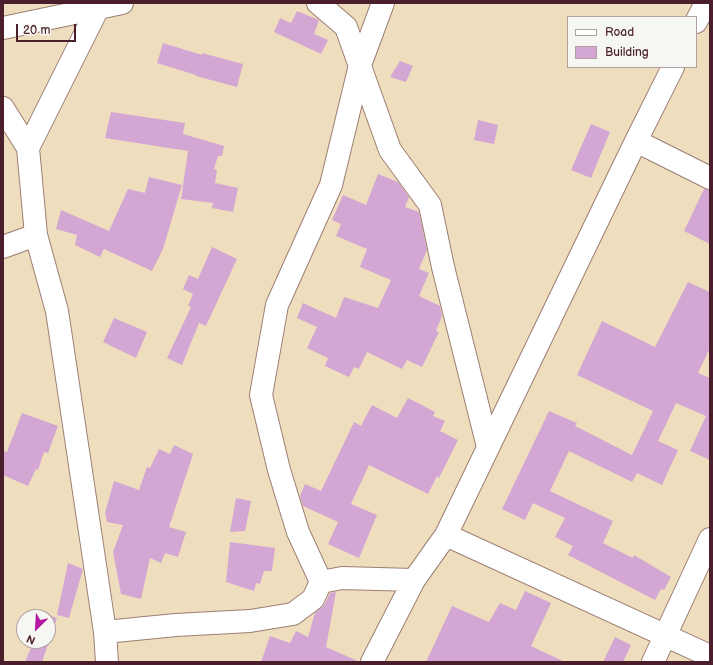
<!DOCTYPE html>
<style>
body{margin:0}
#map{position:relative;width:713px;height:665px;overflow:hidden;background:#efdebd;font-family:"Balsamiq Sans",sans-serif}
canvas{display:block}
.frame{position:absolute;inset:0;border:4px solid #4a1f2b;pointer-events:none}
.legend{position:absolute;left:567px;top:16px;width:130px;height:52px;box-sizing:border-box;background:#f6f6f2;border:1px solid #b1a0a2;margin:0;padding:5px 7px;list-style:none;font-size:12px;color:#4a1f2b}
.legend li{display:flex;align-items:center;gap:8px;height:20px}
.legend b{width:20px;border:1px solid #b1a0a2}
.north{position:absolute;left:16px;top:609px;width:40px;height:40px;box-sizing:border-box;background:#f6f6f2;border:1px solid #b1a0a2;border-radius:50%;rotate:205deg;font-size:11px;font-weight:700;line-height:16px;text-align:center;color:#4a1f2b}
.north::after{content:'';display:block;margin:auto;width:14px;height:18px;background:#b5179e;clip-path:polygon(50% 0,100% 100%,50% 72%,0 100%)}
.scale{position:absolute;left:16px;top:24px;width:60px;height:18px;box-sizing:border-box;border:2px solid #4a1f2b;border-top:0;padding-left:5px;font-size:12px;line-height:14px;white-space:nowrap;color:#4a1f2b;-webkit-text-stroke:3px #f6f6f2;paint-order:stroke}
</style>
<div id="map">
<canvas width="713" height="665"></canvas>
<div class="frame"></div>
<ul class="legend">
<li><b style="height:5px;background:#fff"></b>Road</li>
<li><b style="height:11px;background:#d4a6d4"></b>Building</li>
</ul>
<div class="north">N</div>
<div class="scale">20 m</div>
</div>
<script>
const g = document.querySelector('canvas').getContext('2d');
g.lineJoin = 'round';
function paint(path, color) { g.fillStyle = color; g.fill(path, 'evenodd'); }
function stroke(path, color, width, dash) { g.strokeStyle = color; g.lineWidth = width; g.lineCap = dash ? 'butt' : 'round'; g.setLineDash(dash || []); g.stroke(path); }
paint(new Path2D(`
 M 297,11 L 319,20 L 314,34 L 328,40 L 321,54 L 274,32 L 280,18 L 291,23 Z
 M 163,43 L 202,55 L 202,53 L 243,64 L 237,87 L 196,76 L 196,75 L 157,63 Z
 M 400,61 L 413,66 L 406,82 L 390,77 Z
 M 111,112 L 185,123 L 183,134 L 224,146 L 222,156 L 218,156 L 214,169 L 217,170 L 215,183 L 238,188 L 233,212 L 212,208 L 213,203 L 181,199 L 188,151 L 105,138 Z
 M 478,120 L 498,125 L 494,144 L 474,140 Z
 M 591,124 L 610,132 L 591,178 L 571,170 Z
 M 378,174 L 398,182 L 409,197 L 405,207 L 419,212 L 427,250 L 419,269 L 429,273 L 419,296 L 440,306 L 442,316 L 436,331 L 439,332 L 422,367 L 407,360 L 402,369 L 367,352 L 359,369 L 354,367 L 349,377 L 325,366 L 328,358 L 307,348 L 317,327 L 297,318 L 303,303 L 336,318 L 344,297 L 378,308 L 391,280 L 360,267 L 367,249 L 336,236 L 341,224 L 332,220 L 343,195 L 366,205 Z
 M 149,177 L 182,185 L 163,249 L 152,271 L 104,249 L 100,257 L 75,245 L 77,235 L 56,229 L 61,210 L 109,231 L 128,189 L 145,193 Z
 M 704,189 L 710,190 L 710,244 L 684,231 Z
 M 212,247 L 237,259 L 206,326 L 199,323 L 182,365 L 167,358 L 191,307 L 188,306 L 193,294 L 183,289 L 189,275 L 198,279 Z
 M 688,282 L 710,292 L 710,348 L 698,373 L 710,378 L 710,460 L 690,451 L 706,416 L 676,403 L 658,441 L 678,450 L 662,485 L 637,473 L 632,482 L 569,451 L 550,491 L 613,521 L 603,543 L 633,558 L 634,555 L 671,577 L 664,590 L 661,589 L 655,600 L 568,555 L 573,546 L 555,537 L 565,518 L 533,503 L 525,520 L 502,509 L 549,411 L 577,423 L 575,426 L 632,455 L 653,411 L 577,375 L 602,321 L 655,347 Z
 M 114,318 L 147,332 L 136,358 L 103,342 Z
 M 408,398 L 435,412 L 433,416 L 445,421 L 440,431 L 458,440 L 439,478 L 437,476 L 428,494 L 369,465 L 351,504 L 377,515 L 359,558 L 328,544 L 338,522 L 303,506 L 300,496 L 305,484 L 321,491 L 354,422 L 361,426 L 372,405 L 397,418 Z
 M 22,413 L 58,426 L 48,453 L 44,452 L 38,470 L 36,469 L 28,486 L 3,475 L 3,451 L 7,452 Z
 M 174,445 L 193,454 L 169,527 L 186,532 L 178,557 L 165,553 L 161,563 L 150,558 L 141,599 L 121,594 L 113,552 L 123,525 L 107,522 L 105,513 L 114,481 L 139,490 L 147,467 L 150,468 L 159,449 L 170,454 Z
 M 236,498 L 251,501 L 245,531 L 230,532 Z
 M 230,542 L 275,548 L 272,571 L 264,571 L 260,584 L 256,583 L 254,591 L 226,582 Z
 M 68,563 L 83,569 L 69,618 L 57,615 Z
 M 525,591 L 551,603 L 531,646 L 565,662 L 426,662 L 452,606 L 489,622 L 500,603 L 516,610 Z
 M 336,592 L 326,647 L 360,662 L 261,662 L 270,636 L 290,643 L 296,631 L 308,637 L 315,613 L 324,605 L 330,593 Z
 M 46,614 L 57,618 L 42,662 L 25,662 L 34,641 L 48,641 L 48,617 L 44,617 Z
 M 615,637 L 631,645 L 623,662 L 603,662 Z`), '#d4a6d4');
const minor = new Path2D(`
 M 318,3 L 346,27 L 390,150 L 430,205 L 443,267 L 488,447
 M 696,22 L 706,3
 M 3,28 L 122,3
 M 3,108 L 28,148 L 36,235 L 57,311 L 105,632 L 107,662
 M 636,141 L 710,178
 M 28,148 L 99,6
 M 3,247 L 36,235
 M 446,535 L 710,656
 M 321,582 L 298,532 L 279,470 L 261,395 L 277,305 L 331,185 L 360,65 L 383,3
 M 105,632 L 176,625 L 250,621 L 293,614 L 313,599 L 321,582 L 342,578 L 414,580
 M 372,662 L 414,580 L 446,535 L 636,141 L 673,67
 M 653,662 L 710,539`);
stroke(minor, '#9c7e74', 24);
stroke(minor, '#fff', 22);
</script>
